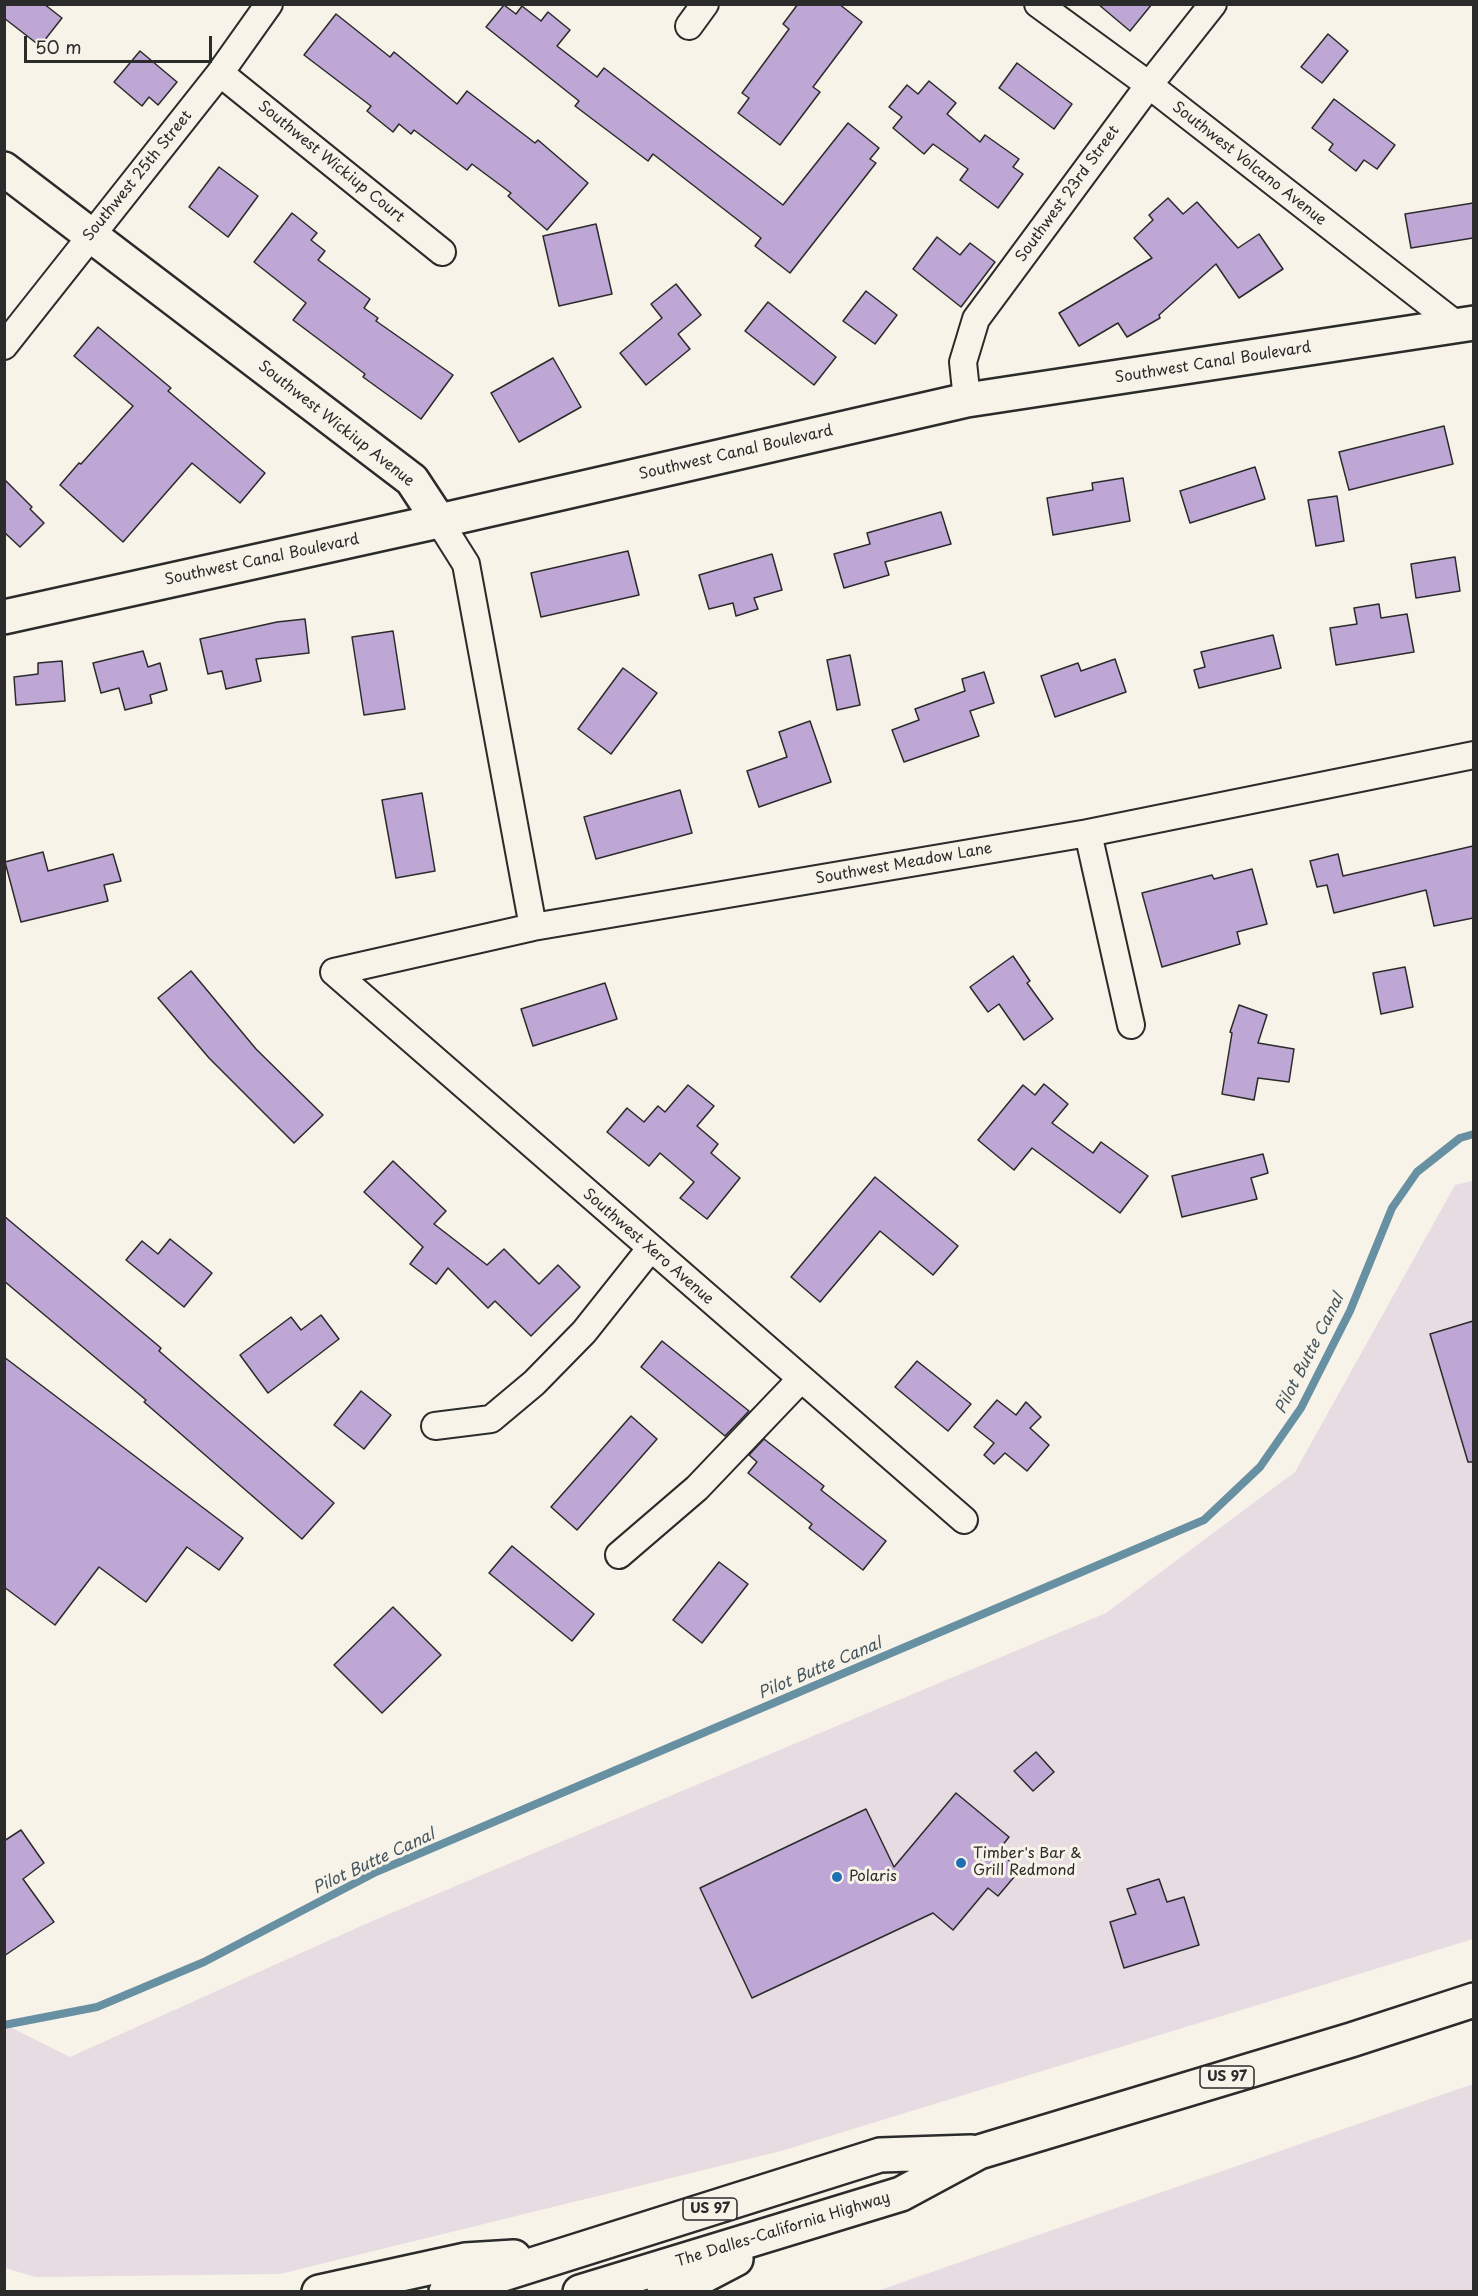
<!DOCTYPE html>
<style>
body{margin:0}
#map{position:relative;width:1478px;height:2296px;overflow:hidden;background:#f7f3e8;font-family:"Playpen Sans",sans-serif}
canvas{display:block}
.frame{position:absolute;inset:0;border:6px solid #2b2b2b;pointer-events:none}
.scale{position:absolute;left:24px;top:36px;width:188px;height:27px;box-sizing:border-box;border:3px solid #2b2b2b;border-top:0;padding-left:8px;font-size:18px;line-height:21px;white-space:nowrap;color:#2b2b2b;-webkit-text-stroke:4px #f7f3e8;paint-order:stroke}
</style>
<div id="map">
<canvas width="1478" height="2296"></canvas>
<div class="frame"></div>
<div class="scale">50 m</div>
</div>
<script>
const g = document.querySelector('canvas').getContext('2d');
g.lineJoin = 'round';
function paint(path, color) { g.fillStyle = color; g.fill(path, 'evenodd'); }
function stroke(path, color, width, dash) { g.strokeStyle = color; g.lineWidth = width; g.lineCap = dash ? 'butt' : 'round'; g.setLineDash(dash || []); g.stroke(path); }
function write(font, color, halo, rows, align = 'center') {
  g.font = font + ' "Playpen Sans",sans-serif'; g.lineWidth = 6; g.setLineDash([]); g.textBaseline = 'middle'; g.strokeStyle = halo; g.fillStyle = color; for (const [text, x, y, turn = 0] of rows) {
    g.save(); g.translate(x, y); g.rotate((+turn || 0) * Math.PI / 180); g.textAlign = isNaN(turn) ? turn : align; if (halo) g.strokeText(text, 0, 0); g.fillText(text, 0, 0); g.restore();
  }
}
paint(new Path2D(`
 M 1473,1181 L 1473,1939 L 781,2151 L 280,2274 L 36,2277 L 5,2268 L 4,2024 L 70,2057 L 370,1922 L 1106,1613 L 1295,1472 L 1455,1185 Z
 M 1473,2084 L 1473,2291 L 877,2291 Z`), '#e6dce2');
stroke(new Path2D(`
 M 4,2025 L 97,2007 L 204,1962 L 376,1872 L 1204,1520 L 1260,1467 L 1301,1408 L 1350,1311 L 1392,1208 L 1417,1172 L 1460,1138 L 1474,1134`), '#6890a3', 8);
const building = new Path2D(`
 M 4,4 L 44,4 L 62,18 L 40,46 L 4,18 Z
 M 798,4 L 839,4 L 862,22 L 813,87 L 820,92 L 780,145 L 738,113 L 749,98 L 742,93 L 789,29 L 783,24 Z
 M 1098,4 L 1152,4 L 1130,31 Z
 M 504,5 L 516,14 L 522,6 L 541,21 L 548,12 L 570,30 L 557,46 L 597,77 L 604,68 L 783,205 L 848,123 L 879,148 L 870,159 L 876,163 L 790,273 L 755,246 L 761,238 L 653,154 L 648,161 L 575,106 L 579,101 L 486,27 Z
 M 336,14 L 390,57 L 394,52 L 457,104 L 467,91 L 535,143 L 538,140 L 588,183 L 547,230 L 508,196 L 511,193 L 472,164 L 467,170 L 414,130 L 411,134 L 399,124 L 393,132 L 367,111 L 371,106 L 304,55 Z
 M 1328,34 L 1348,51 L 1322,83 L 1301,67 Z
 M 140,51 L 177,82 L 158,105 L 149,97 L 142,106 L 114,82 Z
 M 1017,63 L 1072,104 L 1054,129 L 999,88 Z
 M 929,81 L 956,103 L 947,114 L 980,142 L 985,135 L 1019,159 L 1013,167 L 1023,174 L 998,208 L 960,180 L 968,169 L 933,144 L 924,154 L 893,128 L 902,117 L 889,107 L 907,85 L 918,94 Z
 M 1334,99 L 1395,145 L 1377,169 L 1364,160 L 1356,171 L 1329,150 L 1333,144 L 1312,128 Z
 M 219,167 L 258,196 L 228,237 L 189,207 Z
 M 1168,198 L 1183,214 L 1197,202 L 1238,248 L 1259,234 L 1283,269 L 1239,298 L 1216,264 L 1159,315 L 1160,318 L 1127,337 L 1118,323 L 1079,346 L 1059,313 L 1152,258 L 1134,238 L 1153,220 L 1149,215 Z
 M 1473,203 L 1473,238 L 1411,248 L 1405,214 Z
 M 292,213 L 317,233 L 311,240 L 325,251 L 318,260 L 370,299 L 364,308 L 378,318 L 376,321 L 453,375 L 421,419 L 363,377 L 365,374 L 293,320 L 306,303 L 254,262 Z
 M 596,224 L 612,294 L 559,306 L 543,236 Z
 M 937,237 L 960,255 L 970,243 L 995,262 L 961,307 L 913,269 Z
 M 676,284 L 701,315 L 678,334 L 690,349 L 646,385 L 620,353 L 662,318 L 651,304 Z
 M 866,291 L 897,315 L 875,344 L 843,321 Z
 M 768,302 L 836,357 L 814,385 L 745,331 Z
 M 98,327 L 171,388 L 168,391 L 265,473 L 240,503 L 192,463 L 123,542 L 60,485 L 79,463 L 81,464 L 133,406 L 74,356 Z
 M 553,358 L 581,407 L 519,442 L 491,393 Z
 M 1444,426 L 1453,464 L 1349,490 L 1339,452 Z
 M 1255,467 L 1265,499 L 1190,523 L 1180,491 Z
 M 1123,478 L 1130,521 L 1053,535 L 1047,498 L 1093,490 L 1092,483 Z
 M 4,479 L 32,507 L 30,509 L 44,523 L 20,547 L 4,532 Z
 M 1337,496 L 1344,541 L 1316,546 L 1308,500 Z
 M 941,512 L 951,544 L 885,562 L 889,575 L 844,588 L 834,554 L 870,544 L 867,533 Z
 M 628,551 L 639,595 L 541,617 L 531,573 Z
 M 772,554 L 782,590 L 754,598 L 758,609 L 736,616 L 733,603 L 709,609 L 699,575 Z
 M 1455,557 L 1460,591 L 1416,598 L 1411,564 Z
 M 1379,604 L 1381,618 L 1407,614 L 1414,652 L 1336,665 L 1330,628 L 1357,624 L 1354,608 Z
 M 305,619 L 309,653 L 256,659 L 261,681 L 226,689 L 222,671 L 208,674 L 200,639 L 277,622 Z
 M 393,631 L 405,709 L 364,715 L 352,637 Z
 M 1273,635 L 1281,668 L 1199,688 L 1194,670 L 1205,667 L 1201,652 Z
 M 143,651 L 148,667 L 160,663 L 167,690 L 150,695 L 152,703 L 125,710 L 119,688 L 101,693 L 93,663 Z
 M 850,655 L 860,705 L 837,710 L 827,660 Z
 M 1115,659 L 1126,692 L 1055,717 L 1041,676 L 1078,663 L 1081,671 Z
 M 62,661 L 65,701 L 16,705 L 14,677 L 38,674 L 38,663 Z
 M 623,668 L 657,693 L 611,754 L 578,729 Z
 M 984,672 L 994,703 L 970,711 L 979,736 L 904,762 L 892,730 L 919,720 L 915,709 L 965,691 L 962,679 Z
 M 810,721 L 831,782 L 759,807 L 747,771 L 787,757 L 779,732 Z
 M 680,790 L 692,833 L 596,859 L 584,817 Z
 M 422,793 L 435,871 L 396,878 L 382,800 Z
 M 1473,846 L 1473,918 L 1434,926 L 1426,890 L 1334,913 L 1327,885 L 1317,887 L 1310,861 L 1338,854 L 1343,876 Z
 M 43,852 L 48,871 L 113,854 L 121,881 L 104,885 L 108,901 L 21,922 L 5,862 Z
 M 1252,869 L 1267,924 L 1237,932 L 1240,944 L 1162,967 L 1142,893 L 1212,875 L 1214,879 Z
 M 1013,956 L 1030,981 L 1027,983 L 1053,1019 L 1024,1040 L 999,1004 L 988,1012 L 970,987 Z
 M 1405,967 L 1413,1007 L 1381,1014 L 1373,973 Z
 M 191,971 L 256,1049 L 323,1115 L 294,1143 L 209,1058 L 158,998 Z
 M 605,983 L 617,1019 L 533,1046 L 521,1009 Z
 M 1239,1005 L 1267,1015 L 1258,1043 L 1294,1049 L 1289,1082 L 1258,1078 L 1254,1100 L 1222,1094 L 1232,1033 L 1230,1032 Z
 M 1044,1084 L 1068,1104 L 1052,1123 L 1093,1153 L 1101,1142 L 1148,1176 L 1120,1213 L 1032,1148 L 1014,1170 L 978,1140 L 1023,1085 L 1035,1095 Z
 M 688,1085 L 714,1106 L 697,1126 L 718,1144 L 711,1153 L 740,1178 L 707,1219 L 680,1198 L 694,1182 L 660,1153 L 649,1166 L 607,1132 L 627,1108 L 644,1122 L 658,1106 L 665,1112 Z
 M 1263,1154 L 1268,1173 L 1251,1178 L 1257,1199 L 1182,1217 L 1172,1176 Z
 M 393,1161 L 446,1211 L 434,1224 L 487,1265 L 504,1249 L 539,1284 L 558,1265 L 580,1287 L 531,1336 L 495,1301 L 488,1308 L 448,1268 L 436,1284 L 410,1264 L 423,1247 L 364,1192 Z
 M 875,1177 L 958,1246 L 933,1275 L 880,1231 L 820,1302 L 791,1277 Z
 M 4,1216 L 161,1348 L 159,1351 L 334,1503 L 302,1539 L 144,1402 L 146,1400 L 4,1281 Z
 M 170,1239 L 212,1273 L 184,1307 L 126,1260 L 142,1241 L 158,1254 Z
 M 321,1315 L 339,1339 L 268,1393 L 240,1355 L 291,1317 L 301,1330 Z
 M 1473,1321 L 1473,1462 L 1468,1462 L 1430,1334 Z
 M 662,1341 L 749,1411 L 725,1436 L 641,1367 Z
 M 4,1357 L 243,1538 L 219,1570 L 187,1547 L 146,1602 L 99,1567 L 55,1625 L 4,1587 Z
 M 917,1361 L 971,1404 L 948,1431 L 895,1387 Z
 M 361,1391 L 391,1415 L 364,1449 L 334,1425 Z
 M 997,1400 L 1016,1415 L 1026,1402 L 1041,1417 L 1030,1428 L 1049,1445 L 1027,1471 L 1005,1453 L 994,1464 L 984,1455 L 994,1443 L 974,1427 Z
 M 631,1416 L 657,1439 L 577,1530 L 551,1507 Z
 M 764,1439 L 824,1486 L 821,1490 L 886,1541 L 863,1570 L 809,1528 L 812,1524 L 748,1473 L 757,1462 L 749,1455 Z
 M 512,1546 L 594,1614 L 572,1641 L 489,1573 Z
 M 719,1562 L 748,1584 L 702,1643 L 673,1620 Z
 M 393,1607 L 441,1655 L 382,1713 L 334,1665 Z
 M 1036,1752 L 1054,1772 L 1033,1791 L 1014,1771 Z
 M 956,1793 L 1009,1837 L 998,1851 L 1020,1870 L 998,1896 L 988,1888 L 953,1930 L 933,1913 L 752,1998 L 700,1888 L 866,1809 L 894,1867 Z
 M 21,1830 L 44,1863 L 23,1879 L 54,1922 L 4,1956 L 4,1841 Z
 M 1159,1879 L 1167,1902 L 1184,1897 L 1199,1945 L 1124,1968 L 1110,1922 L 1136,1914 L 1127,1889 Z`);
paint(building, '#bfa7d5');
stroke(building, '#2b2b2b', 1.5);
const street = new Path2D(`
 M 1038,4 L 1149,85 L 1458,326
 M 689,26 L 705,4
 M 220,73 L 442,252
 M 4,346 L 220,73 L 269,4
 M 967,400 L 963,362 L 976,319 L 1149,85 L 1213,4
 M 439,521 L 466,564 L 533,927
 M 1088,833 L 1131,1025
 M 334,972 L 533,927 L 1088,833 L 1474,755
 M 334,972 L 964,1520
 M 435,1426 L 491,1419 L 534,1383 L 584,1332 L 650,1249
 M 619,1555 L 697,1488 L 801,1379`);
const secondary = new Path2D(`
 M 4,169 L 412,480 L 439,521
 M 4,617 L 439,521 L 967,400 L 1474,323`);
const highway = new Path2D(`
 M 319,2292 L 465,2260 L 514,2257
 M 446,2292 L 880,2155 L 971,2152
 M 580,2292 L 901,2194 L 979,2152 L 1351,2040 L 1474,2000
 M 664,2292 L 694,2281 L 736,2259`);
stroke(street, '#2b2b2b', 30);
stroke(secondary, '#2b2b2b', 38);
stroke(highway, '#2b2b2b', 38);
stroke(street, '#f7f3e8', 26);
stroke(secondary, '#f7f3e8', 33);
stroke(highway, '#f7f3e8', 33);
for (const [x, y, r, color] of [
 [961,1863,6,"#1f6fb2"],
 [837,1877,6,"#1f6fb2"]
]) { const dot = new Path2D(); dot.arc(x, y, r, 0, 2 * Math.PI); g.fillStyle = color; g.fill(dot); stroke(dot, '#f7f3e8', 2); }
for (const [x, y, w] of [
 [1227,2077,54],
 [710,2209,54]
]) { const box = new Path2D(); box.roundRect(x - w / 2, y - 11, w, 22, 4.5); g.fillStyle = '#f7f3e8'; g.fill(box); stroke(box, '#2b2b2b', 1.5); }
write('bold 14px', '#2b2b2b', null, [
 ["US 97",1227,2077],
 ["US 97",710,2209]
]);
write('15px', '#2b2b2b', '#f7f3e8', [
 ["Southwest Wickiup Court",331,162,39],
 ["Southwest Volcano Avenue",1249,164,38],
 ["Southwest 25th Street",138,176,-51],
 ["Southwest 23rd Street",1068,194,-54],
 ["Southwest Canal Boulevard",1213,363,-9],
 ["Southwest Wickiup Avenue",336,424,38],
 ["Southwest Canal Boulevard",736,453,-13],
 ["Southwest Canal Boulevard",262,560,-12],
 ["Southwest Meadow Lane",904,864,-10],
 ["Southwest Xero Avenue",648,1247,41],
 ["The Dalles-California Highway",783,2230,-17]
]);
write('15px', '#2b2b2b', '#f7f3e8', [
 ["Timber's Bar &",973,1854],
 ["Grill Redmond",973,1871],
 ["Polaris",849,1877]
], 'left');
write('italic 16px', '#44555d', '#f7f3e8', [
 ["Pilot Butte Canal",1310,1354,-63],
 ["Pilot Butte Canal",820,1669,-23],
 ["Pilot Butte Canal",374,1862,-25]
]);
</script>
